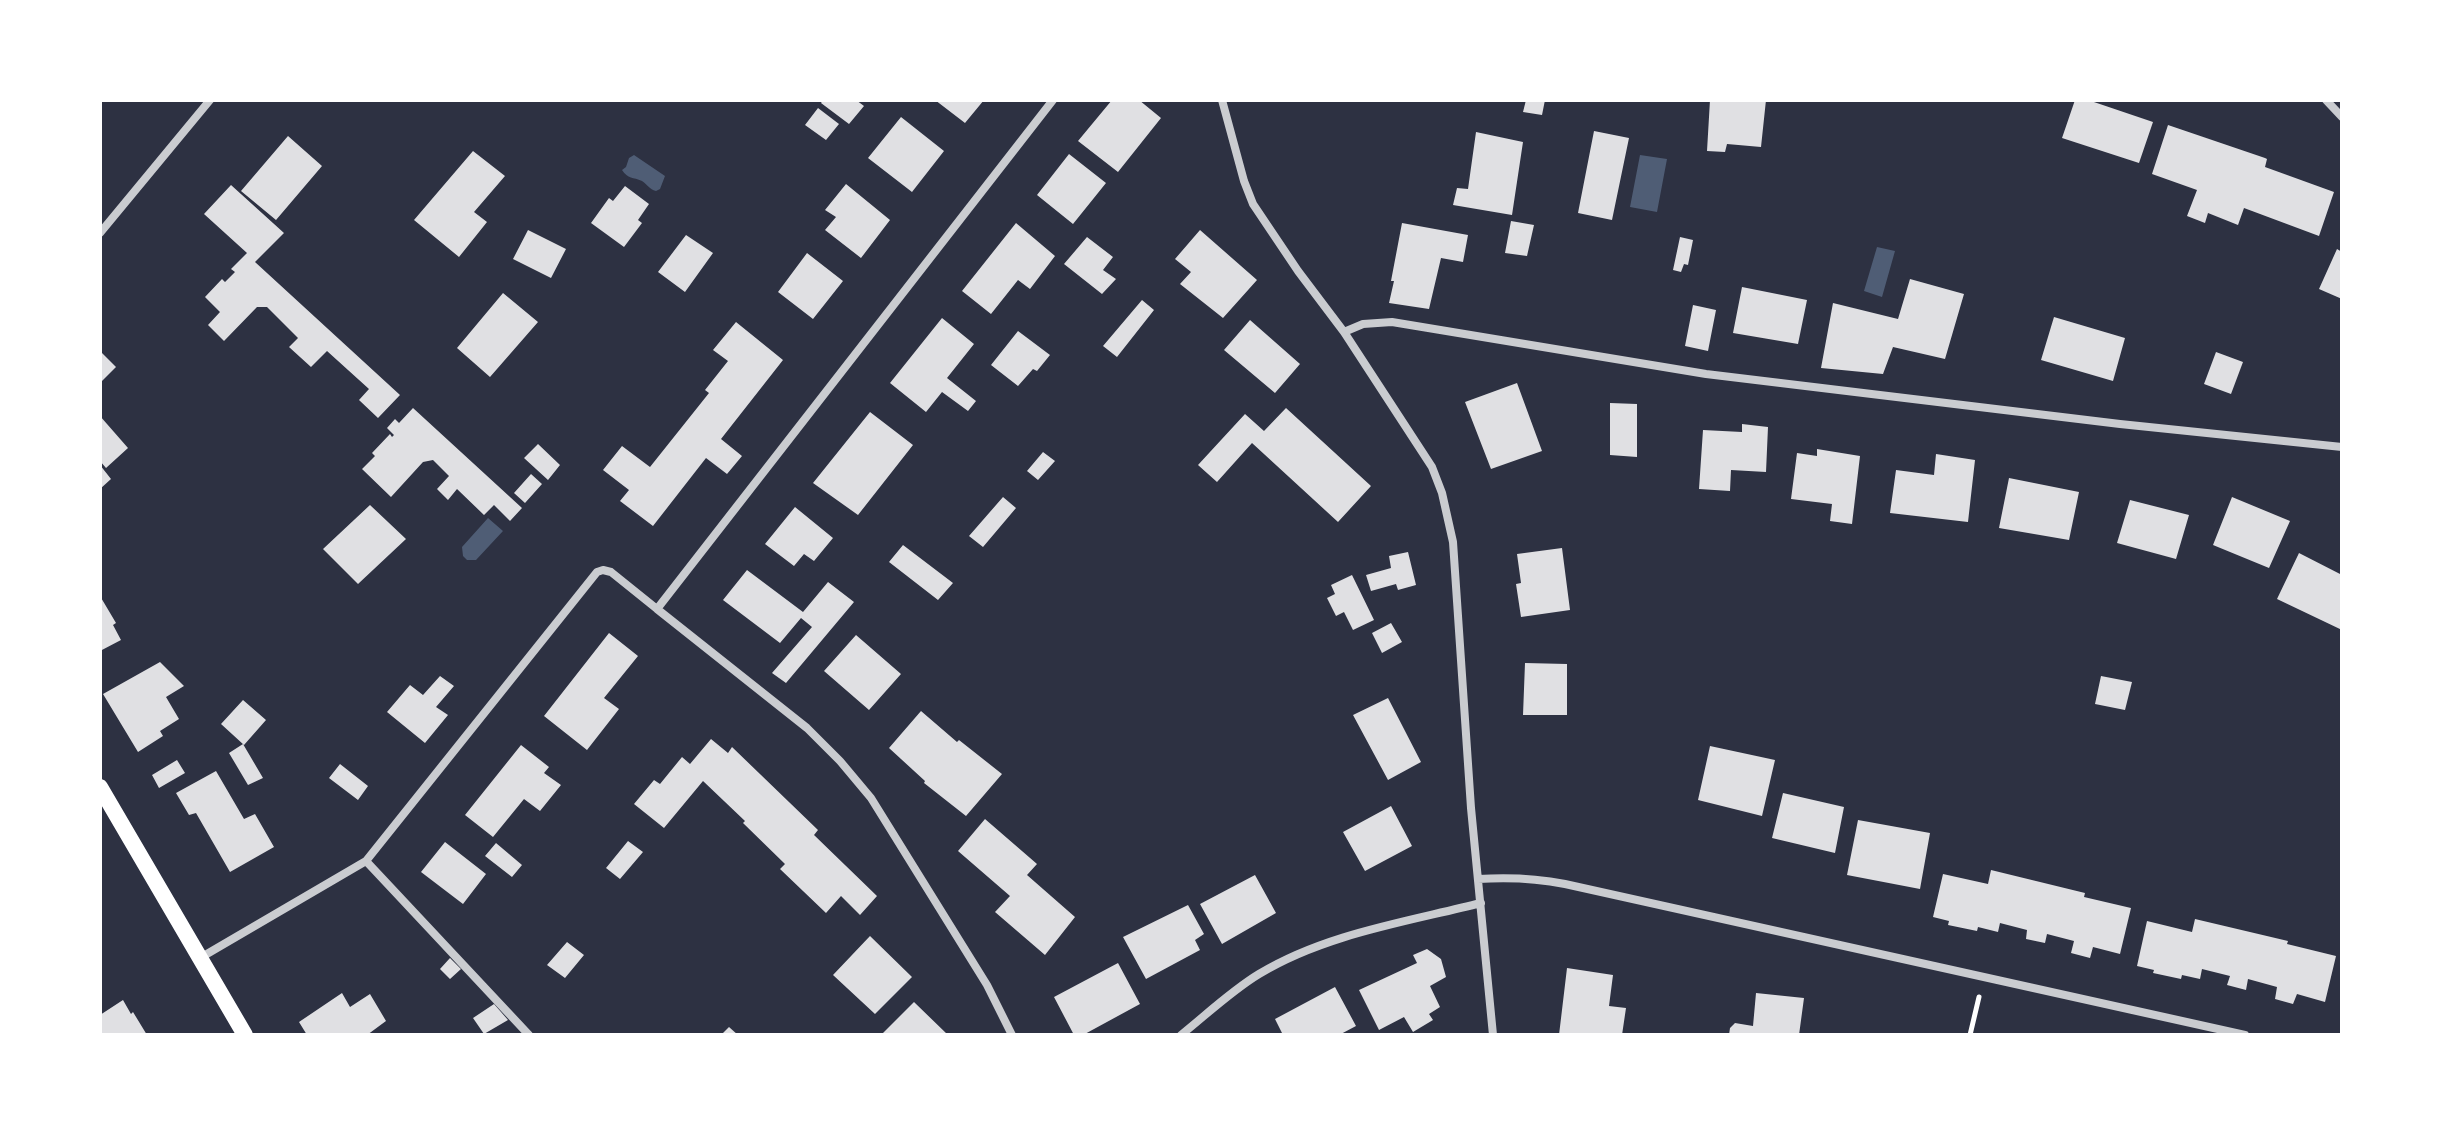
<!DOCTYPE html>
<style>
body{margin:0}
#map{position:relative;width:2442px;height:1135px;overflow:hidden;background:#2d3142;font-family:Barlow,sans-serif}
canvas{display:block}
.frame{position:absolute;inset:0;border:102px solid #fff;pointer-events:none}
</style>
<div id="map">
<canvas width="2442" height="1135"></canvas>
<div class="frame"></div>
</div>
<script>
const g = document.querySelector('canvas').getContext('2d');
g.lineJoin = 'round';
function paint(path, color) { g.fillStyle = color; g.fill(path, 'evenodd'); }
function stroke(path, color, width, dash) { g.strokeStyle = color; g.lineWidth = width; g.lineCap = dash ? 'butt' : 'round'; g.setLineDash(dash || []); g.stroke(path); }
paint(new Path2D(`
 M 634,155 L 665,176 L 660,189 L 656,191 C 649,189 648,185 642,181 C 633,177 628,179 622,170 L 626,167 L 629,158 Z
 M 1640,155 L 1667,159 L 1657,212 L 1630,207 Z
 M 1877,247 L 1895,251 L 1882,297 L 1864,291 Z
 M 488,518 L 503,531 L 476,560 L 467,560 L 463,556 L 462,547 Z`), '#4f5d75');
paint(new Path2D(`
 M 823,100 L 856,100 L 864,106 L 849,124 L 821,103 Z
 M 935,100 L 984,100 L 965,123 Z
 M 1112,100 L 1139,100 L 1161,118 L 1118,172 L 1078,141 Z
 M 1526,100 L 1545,100 L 1542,115 L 1523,112 Z
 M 1710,100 L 1766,100 L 1761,147 L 1727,144 L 1725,152 L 1707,151 Z
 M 2075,100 L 2088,100 L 2153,122 L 2139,163 L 2062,138 Z
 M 818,108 L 839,124 L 826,140 L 805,125 Z
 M 901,117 L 944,151 L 912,192 L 868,158 Z
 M 2168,125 L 2265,158 L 2267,159 L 2265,167 L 2334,192 L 2319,236 L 2244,208 L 2238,225 L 2208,213 L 2205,223 L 2187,216 L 2197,190 L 2152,174 Z
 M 1594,131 L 1629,138 L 1612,220 L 1578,213 Z
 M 1476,132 L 1523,142 L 1512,215 L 1453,205 L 1457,188 L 1468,189 Z
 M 288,136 L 322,166 L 276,220 L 241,191 Z
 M 473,151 L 505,176 L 474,212 L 487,222 L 459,257 L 414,220 Z
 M 1069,154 L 1106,183 L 1073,224 L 1037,195 Z
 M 846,184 L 890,220 L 861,258 L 825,230 L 836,217 L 825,210 Z
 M 231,185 L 284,233 L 255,262 L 400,395 L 378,418 L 359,400 L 369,389 L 327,351 L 311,367 L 289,347 L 298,338 L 267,307 L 257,307 L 224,341 L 208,325 L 220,312 L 205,297 L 222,279 L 225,282 L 235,272 L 231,269 L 247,253 L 204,214 Z
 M 625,186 L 649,204 L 638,220 L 642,223 L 624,247 L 591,223 L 609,198 L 613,201 Z
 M 1511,221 L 1534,225 L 1527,256 L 1505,253 Z
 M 1016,223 L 1055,256 L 1030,289 L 1018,280 L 991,314 L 962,291 Z
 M 1402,223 L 1468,235 L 1463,262 L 1441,258 L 1429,309 L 1389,303 L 1394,281 L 1391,281 Z
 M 528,230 L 566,249 L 551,278 L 513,259 Z
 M 1200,230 L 1257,280 L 1223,318 L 1180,284 L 1191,272 L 1175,259 Z
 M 686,235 L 713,253 L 685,292 L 658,272 Z
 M 1087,237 L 1113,257 L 1103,270 L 1116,279 L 1102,294 L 1064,264 Z
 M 1680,237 L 1693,240 L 1688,265 L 1684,264 L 1681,272 L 1673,270 Z
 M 2337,249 L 2342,252 L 2342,299 L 2319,289 Z
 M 807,253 L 843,281 L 813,319 L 778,292 Z
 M 1910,279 L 1964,294 L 1945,359 L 1893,347 L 1883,374 L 1821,368 L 1833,303 L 1898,319 Z
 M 1742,287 L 1807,300 L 1798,344 L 1733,333 Z
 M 503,293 L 538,322 L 490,377 L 457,348 Z
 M 1142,300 L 1154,310 L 1117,357 L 1103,346 Z
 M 1693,305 L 1716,310 L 1708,351 L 1685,346 Z
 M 2054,317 L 2125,338 L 2113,381 L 2041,360 Z
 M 942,318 L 974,344 L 947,378 L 976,401 L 968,411 L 942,392 L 926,412 L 890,383 Z
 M 1250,320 L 1300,364 L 1275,393 L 1224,350 Z
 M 736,322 L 783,360 L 721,439 L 742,456 L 727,474 L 706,458 L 653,526 L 620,501 L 629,490 L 603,470 L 622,446 L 650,467 L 709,393 L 705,390 L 728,361 L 713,350 Z
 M 1018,331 L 1050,355 L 1037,371 L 1033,369 L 1018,386 L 991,365 Z
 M 100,351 L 116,367 L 100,383 Z
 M 2216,352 L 2243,362 L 2231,394 L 2204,384 Z
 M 1517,383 L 1542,451 L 1491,469 L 1465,402 Z
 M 1610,403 L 1637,404 L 1637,457 L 1610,455 Z
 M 413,408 L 522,508 L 510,521 L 494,505 L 484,515 L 457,489 L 448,500 L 437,489 L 449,476 L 433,460 L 423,462 L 391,497 L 362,469 L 375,456 L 372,453 L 390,434 L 392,437 L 394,435 L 387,428 L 395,419 L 399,423 Z
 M 1286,408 L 1371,486 L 1338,522 L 1252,443 L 1217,482 L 1198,465 L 1245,414 L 1264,431 Z
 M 870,412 L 913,445 L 858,515 L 813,483 Z
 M 100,416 L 128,448 L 106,468 L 100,461 Z
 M 1742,424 L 1768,427 L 1766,472 L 1731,470 L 1730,491 L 1699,489 L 1703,430 L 1742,432 Z
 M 538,444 L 560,465 L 548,480 L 524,458 Z
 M 1817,449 L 1860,456 L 1852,524 L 1830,521 L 1832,504 L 1791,499 L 1797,453 L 1817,456 Z
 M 1043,452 L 1055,461 L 1038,480 L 1027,471 Z
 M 1936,454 L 1975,460 L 1968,522 L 1890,513 L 1896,470 L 1934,475 Z
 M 100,465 L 111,479 L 100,489 Z
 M 531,474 L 542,484 L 525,503 L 514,493 Z
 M 2009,478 L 2079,492 L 2069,540 L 1999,528 Z
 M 1003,497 L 1016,508 L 983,547 L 969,536 Z
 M 2232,497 L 2290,521 L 2269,568 L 2213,545 Z
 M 2130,500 L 2189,515 L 2176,559 L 2117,543 Z
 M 370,505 L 406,539 L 358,584 L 323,549 Z
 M 795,507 L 833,538 L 814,561 L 804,554 L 794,566 L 765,544 Z
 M 903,545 L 953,583 L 938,600 L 889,562 Z
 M 1562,548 L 1570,610 L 1521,617 L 1516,584 L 1521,583 L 1517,554 Z
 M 1408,552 L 1416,585 L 1398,590 L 1396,584 L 1371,591 L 1366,575 L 1391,568 L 1389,556 Z
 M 2299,553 L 2342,575 L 2342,630 L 2277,599 Z
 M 747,570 L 803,612 L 828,582 L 854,602 L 786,683 L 772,673 L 812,627 L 801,618 L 780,643 L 723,600 Z
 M 1352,575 L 1374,620 L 1353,630 L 1344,612 L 1336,616 L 1327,598 L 1335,594 L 1331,585 Z
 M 100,596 L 116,623 L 113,625 L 121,640 L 100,651 Z
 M 1391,623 L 1402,642 L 1382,653 L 1372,633 Z
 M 609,633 L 638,656 L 604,698 L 619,709 L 587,750 L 544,716 Z
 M 856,635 L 901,674 L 869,710 L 824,671 Z
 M 160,662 L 184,686 L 166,697 L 179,719 L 160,731 L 163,736 L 138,752 L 103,694 Z
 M 1525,663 L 1567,664 L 1567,715 L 1523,715 Z
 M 440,676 L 454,686 L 436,707 L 448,715 L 425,743 L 387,712 L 410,685 L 423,695 Z
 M 2101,676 L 2132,682 L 2125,710 L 2095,704 Z
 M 1388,698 L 1421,762 L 1388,780 L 1353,715 Z
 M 243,700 L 266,720 L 244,745 L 221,724 Z
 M 921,711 L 957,742 L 959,740 L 1002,774 L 966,816 L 924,783 L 925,781 L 889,748 Z
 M 711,739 L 728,753 L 732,747 L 818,830 L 814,835 L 877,896 L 860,915 L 841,896 L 826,913 L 780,869 L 785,864 L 743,823 L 745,821 L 703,781 L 664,828 L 634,804 L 654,780 L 660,784 L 682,757 L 690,764 Z
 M 243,744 L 263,778 L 248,785 L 229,753 Z
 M 521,745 L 549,767 L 544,773 L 561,785 L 540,811 L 524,799 L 493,837 L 465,815 Z
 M 1710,746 L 1775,760 L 1762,816 L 1698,800 Z
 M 177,760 L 185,773 L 159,788 L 152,775 Z
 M 340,764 L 368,786 L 358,800 L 329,778 Z
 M 216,771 L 244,819 L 255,814 L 274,847 L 230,872 L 196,813 L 189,815 L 176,793 Z
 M 1783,793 L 1844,807 L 1835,853 L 1772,838 Z
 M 1391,806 L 1412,846 L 1365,871 L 1343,832 Z
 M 985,819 L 1037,864 L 1027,875 L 1075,917 L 1045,955 L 995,912 L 1010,896 L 958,851 Z
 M 1858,820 L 1930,833 L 1920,889 L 1847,875 Z
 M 628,841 L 643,852 L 620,879 L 606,868 Z
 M 445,842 L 486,874 L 463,904 L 421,872 Z
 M 496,843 L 522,865 L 512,877 L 485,856 Z
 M 1991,870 L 2085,893 L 2084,897 L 2131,908 L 2120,954 L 2093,947 L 2090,958 L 2071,953 L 2074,941 L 2047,934 L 2045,943 L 2026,939 L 2027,930 L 2000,923 L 1998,932 L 1978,927 L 1977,931 L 1948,925 L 1949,921 L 1933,917 L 1943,874 L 1988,884 Z
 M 1255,875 L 1276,913 L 1222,944 L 1200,904 Z
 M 1188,905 L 1204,934 L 1195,940 L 1200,950 L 1146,979 L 1123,937 Z
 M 2195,919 L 2288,941 L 2287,944 L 2336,956 L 2325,1002 L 2297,994 L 2293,1004 L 2275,999 L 2277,987 L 2248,979 L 2246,990 L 2227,985 L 2230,976 L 2202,969 L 2200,979 L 2182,975 L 2181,979 L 2153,973 L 2154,970 L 2137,966 L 2147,921 L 2192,932 Z
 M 870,936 L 912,977 L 875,1014 L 833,975 Z
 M 567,942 L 584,955 L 565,978 L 547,965 Z
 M 1427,949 L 1441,959 L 1446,977 L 1430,986 L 1440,1007 L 1429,1014 L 1433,1020 L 1413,1032 L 1404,1017 L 1379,1030 L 1359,990 L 1417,963 L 1413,955 Z
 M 450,958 L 461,969 L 450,979 L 440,969 Z
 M 1118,963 L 1140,1004 L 1083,1035 L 1074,1035 L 1054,997 Z
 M 1567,968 L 1613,975 L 1609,1006 L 1626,1008 L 1622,1035 L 1559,1035 Z
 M 1335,987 L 1356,1026 L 1339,1035 L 1283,1035 L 1275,1019 Z
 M 342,993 L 350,1007 L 370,994 L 386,1021 L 367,1035 L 307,1035 L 299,1022 Z
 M 1756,993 L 1804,998 L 1799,1035 L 1729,1035 L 1730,1028 L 1735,1023 L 1753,1026 Z
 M 123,1000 L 131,1014 L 133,1012 L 147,1035 L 100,1035 L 100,1015 Z
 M 914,1002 L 948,1035 L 881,1035 Z
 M 494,1004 L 508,1020 L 484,1034 L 473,1018 Z
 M 729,1027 L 738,1035 L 721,1035 Z`), '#e0e0e3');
stroke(new Path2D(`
 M 1970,1035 L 1979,997`), '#fff', 5);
stroke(new Path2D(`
 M 1222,100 L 1244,181 L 1253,204 L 1298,271 L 1344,332 L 1432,467 L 1442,493 L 1453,542 L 1471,808 L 1493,1035
 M 2326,100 L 2342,117
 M 100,233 L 210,100
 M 1344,332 L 1363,324 L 1392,322 L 1706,374 L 2120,424 L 2342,447
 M 657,609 L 807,728 L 840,761 L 871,798 L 987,985 L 1012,1035
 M 366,861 L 529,1035
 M 1478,879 C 1509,877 1535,878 1565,884 L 2245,1035
 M 200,958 L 366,861 L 597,572 L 603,570 L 611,572 L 657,609 L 1053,100
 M 1181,1035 C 1206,1015 1231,991 1259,974 C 1325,934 1406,922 1481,903`), '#caccd0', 8);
stroke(new Path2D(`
 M 100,787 L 245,1035`), '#fff', 16);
</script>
